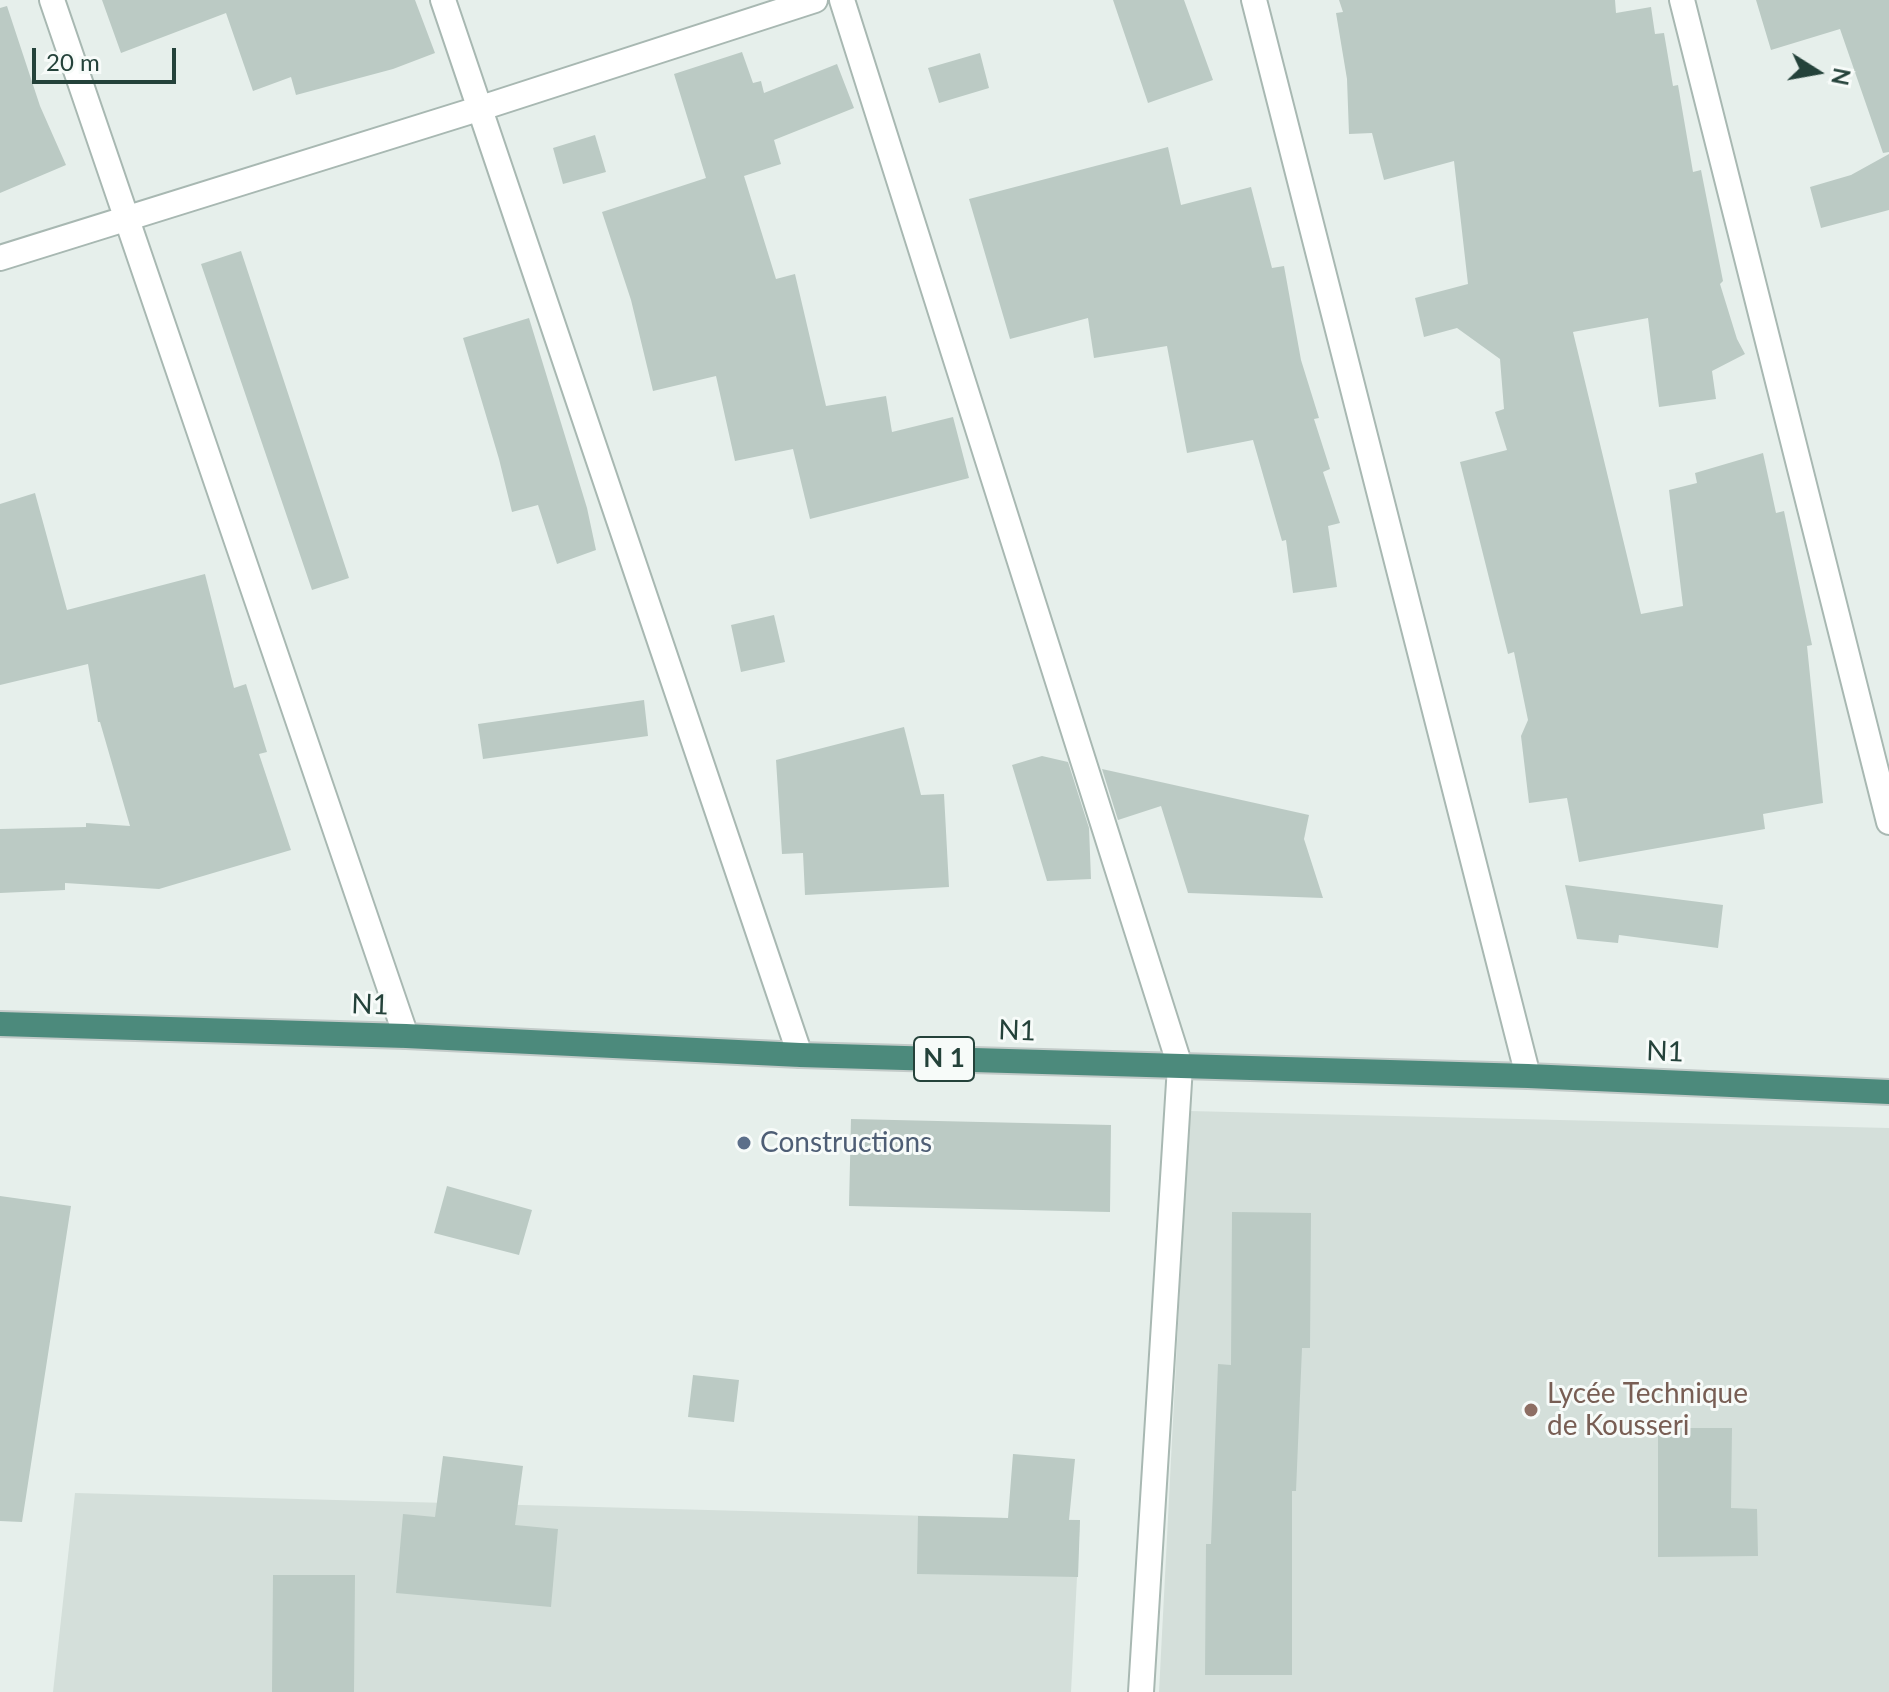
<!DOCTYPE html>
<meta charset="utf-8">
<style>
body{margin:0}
#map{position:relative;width:1889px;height:1692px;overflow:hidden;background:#e6efeb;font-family:Lato,sans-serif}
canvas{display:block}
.north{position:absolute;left:1777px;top:32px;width:80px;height:80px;-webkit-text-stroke:6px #f7fbf9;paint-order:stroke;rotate:101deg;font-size:22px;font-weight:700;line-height:32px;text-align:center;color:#24423a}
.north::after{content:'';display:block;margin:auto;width:28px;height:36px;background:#24423a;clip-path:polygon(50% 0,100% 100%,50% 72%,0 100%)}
.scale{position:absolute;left:32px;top:48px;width:144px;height:36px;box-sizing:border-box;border:4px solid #24423a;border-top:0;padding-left:10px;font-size:24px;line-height:28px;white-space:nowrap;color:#24423a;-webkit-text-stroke:6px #f7fbf9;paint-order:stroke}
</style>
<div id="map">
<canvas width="1889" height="1692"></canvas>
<div class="north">N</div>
<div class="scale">20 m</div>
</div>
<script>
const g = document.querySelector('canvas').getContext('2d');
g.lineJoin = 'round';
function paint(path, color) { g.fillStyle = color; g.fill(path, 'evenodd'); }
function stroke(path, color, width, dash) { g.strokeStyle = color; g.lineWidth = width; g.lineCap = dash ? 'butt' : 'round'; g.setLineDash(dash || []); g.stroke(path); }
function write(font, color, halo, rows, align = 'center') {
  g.font = font + ' Lato,sans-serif'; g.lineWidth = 6; g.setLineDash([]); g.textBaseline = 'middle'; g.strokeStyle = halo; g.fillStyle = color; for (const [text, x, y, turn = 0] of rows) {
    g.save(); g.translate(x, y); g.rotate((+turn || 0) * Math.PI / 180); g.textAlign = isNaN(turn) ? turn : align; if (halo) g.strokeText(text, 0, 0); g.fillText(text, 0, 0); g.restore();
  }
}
paint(new Path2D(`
 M 1189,1111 L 1889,1128 L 1889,1692 L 1159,1692 Z
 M 75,1493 L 1080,1520 L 1071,1692 L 53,1692 Z`), '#d4dfda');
paint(new Path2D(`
 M 102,0 L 415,0 L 435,53 L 393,69 L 296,95 L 291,77 L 253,91 L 226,13 L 121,53 Z
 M 1113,0 L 1184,0 L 1213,80 L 1148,103 Z
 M 1339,0 L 1615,0 L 1616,13 L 1651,7 L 1655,34 L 1664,33 L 1673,86 L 1678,85 L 1693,172 L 1701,170 L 1723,281 L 1720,284 L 1737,339 L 1745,354 L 1712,371 L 1716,399 L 1659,407 L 1648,318 L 1573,332 L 1641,614 L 1683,606 L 1669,490 L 1697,483 L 1695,473 L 1763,453 L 1776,513 L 1784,511 L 1812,645 L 1807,646 L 1823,803 L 1763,814 L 1765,829 L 1579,862 L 1567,798 L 1529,803 L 1521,736 L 1528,720 L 1514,652 L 1508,654 L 1460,462 L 1507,450 L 1495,412 L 1504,409 L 1500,359 L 1457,328 L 1424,337 L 1415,298 L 1468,284 L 1454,161 L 1384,180 L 1372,133 L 1349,134 L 1347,79 L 1336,13 L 1343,12 Z
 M 1756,0 L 1889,0 L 1889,152 L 1883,153 L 1840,29 L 1771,50 Z
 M 7,6 L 40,106 L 66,165 L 0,193 L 0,8 Z
 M 742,52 L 753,83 L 761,81 L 764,93 L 837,64 L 854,108 L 774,140 L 781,164 L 744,176 L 776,279 L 795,274 L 826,406 L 886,396 L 892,432 L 953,417 L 969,478 L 810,519 L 793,449 L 735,461 L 716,376 L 653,391 L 631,300 L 602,212 L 706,178 L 674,74 Z
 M 980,53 L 989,88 L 939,103 L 928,68 Z
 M 595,135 L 606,172 L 563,184 L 553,148 Z
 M 1168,147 L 1181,205 L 1251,187 L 1272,268 L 1284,266 L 1301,360 L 1319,418 L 1314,419 L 1330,469 L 1323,472 L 1340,523 L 1328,526 L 1337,587 L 1293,593 L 1286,540 L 1282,541 L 1253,440 L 1187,453 L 1167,346 L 1094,358 L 1088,318 L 1010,339 L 969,199 Z
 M 1889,154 L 1889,210 L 1821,228 L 1810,187 L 1851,175 Z
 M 241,251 L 349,578 L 312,590 L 201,264 Z
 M 529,318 L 587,508 L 596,550 L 557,564 L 538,505 L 512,512 L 499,459 L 463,338 Z
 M 35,493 L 67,610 L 205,574 L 234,688 L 246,684 L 267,752 L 259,754 L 291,850 L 159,889 L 65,883 L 65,890 L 0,893 L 0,829 L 86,827 L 86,823 L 130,826 L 100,722 L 98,722 L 88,664 L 0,685 L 0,504 Z
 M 774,615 L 785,662 L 741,672 L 731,625 Z
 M 644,700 L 648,736 L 483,759 L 478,724 Z
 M 904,727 L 921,795 L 944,794 L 949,887 L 805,895 L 803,853 L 782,854 L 776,760 Z
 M 1042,756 L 1068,762 L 1089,828 L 1091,879 L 1047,881 L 1012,765 Z
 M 1102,769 L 1309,815 L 1304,839 L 1323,898 L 1188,893 L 1161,806 L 1118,820 Z
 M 1565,885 L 1723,905 L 1718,948 L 1619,935 L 1618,943 L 1577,939 Z
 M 851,1119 L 1111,1125 L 1110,1212 L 849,1206 Z
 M 447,1186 L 532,1210 L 519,1255 L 434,1233 Z
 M 0,1196 L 71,1206 L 22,1522 L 0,1521 Z
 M 1232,1212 L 1311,1213 L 1310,1348 L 1302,1348 L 1296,1491 L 1292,1491 L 1292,1675 L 1205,1675 L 1206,1544 L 1211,1544 L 1218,1364 L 1231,1365 Z
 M 693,1375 L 739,1380 L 734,1422 L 688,1417 Z
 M 1658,1428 L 1732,1428 L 1731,1508 L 1757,1509 L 1758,1556 L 1658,1557 Z
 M 1013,1454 L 1075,1459 L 1069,1520 L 1080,1520 L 1078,1577 L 917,1574 L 918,1516 L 1008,1518 Z
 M 443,1456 L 523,1466 L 515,1525 L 558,1529 L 551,1607 L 396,1593 L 403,1514 L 435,1517 Z
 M 273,1575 L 355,1575 L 354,1692 L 272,1692 Z`), '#bbcac4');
const minor = new Path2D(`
 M 52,0 L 406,1036
 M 443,0 L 800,1055
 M 842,0 L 1180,1066 L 1141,1692
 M 1254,0 L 1528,1076
 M 1682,0 L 1889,822
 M 0,258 L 478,109 L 815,0`);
const trunk = new Path2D(`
 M 0,1024 L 406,1036 L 800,1055 L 1528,1076 L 1889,1092`);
stroke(minor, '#a8b8b2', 28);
stroke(trunk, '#c2cac8', 28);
stroke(minor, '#fff', 24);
stroke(trunk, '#4c8a7c', 24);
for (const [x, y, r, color] of [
 [744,1143,8,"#5c6f8a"],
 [1531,1410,8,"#8d6e63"]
]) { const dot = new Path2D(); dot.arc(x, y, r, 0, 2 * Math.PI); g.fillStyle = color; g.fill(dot); stroke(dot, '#f7fbf9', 3); }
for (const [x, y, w] of [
 [944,1059,60]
]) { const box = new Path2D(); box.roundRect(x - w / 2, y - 22, w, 44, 6); g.fillStyle = '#f7fbf9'; g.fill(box); stroke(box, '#24423a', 2); }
write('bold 26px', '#24423a', null, [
 ["N 1",944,1059]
]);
write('28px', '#24423a', '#f7fbf9', [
 ["N1",370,1005,2],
 ["N1",1017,1031,2],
 ["N1",1665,1052,2]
]);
write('28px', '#4e5e75', '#f7fbf9', [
 ["Constructions",760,1143]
], 'left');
write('28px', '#785e54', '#f7fbf9', [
 ["Lycée Technique",1547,1394],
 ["de Kousseri",1547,1426]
], 'left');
</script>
